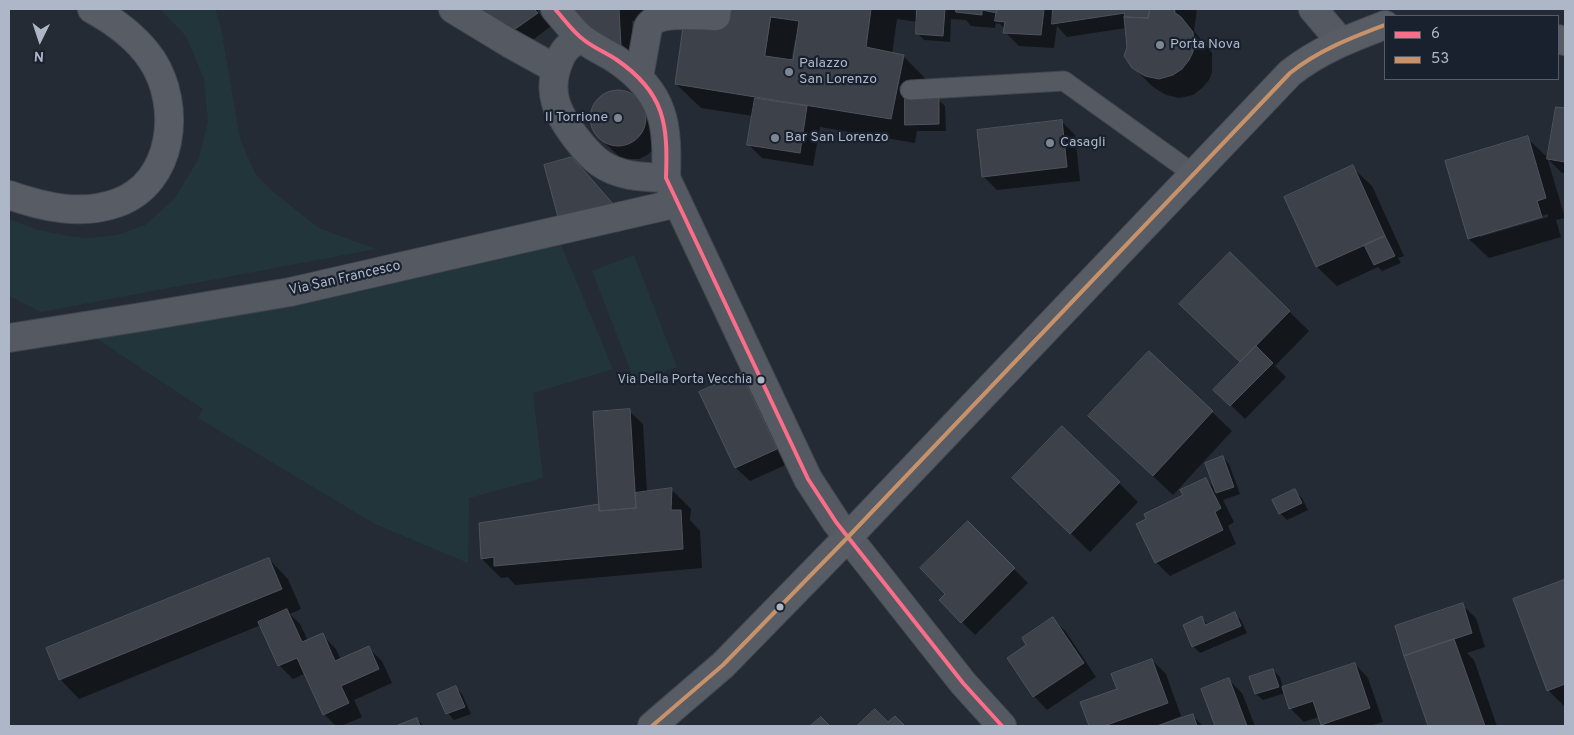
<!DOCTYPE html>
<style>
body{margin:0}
#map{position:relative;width:1574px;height:735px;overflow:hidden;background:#252b34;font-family:Overpass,sans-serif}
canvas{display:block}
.frame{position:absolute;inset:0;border:10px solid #aeb7c7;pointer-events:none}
.legend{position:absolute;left:1384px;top:15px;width:175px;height:65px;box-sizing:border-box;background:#19212f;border:1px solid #555d6c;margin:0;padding:6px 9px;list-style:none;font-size:15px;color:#aeb7c7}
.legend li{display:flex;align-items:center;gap:10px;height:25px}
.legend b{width:25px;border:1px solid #555d6c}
.north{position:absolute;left:15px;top:15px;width:50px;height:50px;-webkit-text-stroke:4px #19212f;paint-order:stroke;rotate:184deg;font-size:14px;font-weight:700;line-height:20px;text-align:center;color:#aeb7c7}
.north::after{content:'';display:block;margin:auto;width:18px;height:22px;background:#aeb7c7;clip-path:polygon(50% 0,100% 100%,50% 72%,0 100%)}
</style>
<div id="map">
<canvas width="1574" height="735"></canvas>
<div class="frame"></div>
<ul class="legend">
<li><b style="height:6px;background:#fb6d88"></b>6</li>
<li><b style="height:6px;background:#c7916a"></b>53</li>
</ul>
<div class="north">N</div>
</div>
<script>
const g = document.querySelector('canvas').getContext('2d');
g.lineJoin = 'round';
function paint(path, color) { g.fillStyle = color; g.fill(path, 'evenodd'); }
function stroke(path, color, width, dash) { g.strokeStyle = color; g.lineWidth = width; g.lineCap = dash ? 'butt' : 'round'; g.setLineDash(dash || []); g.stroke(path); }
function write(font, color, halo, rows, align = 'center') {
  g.font = font + ' Overpass,sans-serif'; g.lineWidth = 4.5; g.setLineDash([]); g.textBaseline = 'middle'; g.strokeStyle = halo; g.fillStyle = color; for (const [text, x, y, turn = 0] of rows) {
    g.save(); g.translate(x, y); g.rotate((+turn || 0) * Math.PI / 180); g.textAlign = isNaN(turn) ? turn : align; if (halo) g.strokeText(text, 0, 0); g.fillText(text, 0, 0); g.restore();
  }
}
paint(new Path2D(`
 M 160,9 L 215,9 L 221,28 L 240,139 L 256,175 L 271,190 L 319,228 L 376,249 L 41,312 L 9,296 L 9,219 L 38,230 L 69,236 L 89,238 L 117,235 L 145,225 L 175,198 L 199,158 L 208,121 L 204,79 L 186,36 Z
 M 560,242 L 613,369 L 533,393 L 543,478 L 469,498 L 468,563 L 375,524 L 198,418 L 203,409 L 94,337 Z
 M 634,255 L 677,367 L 635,382 L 592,271 Z`), '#22353a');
paint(new Path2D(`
 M 465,9 L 536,9 L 550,27 L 523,47 Z
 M 572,9 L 1174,9 L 1172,18 L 1175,19 L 1176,9 L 1197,9 L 1194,31 L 1212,53 L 1212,72 L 1209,80 L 1202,88 L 1193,95 L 1179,98 L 1166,95 L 1153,87 L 1133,67 L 1128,48 L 1126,28 L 1067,37 L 1057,26 L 1054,48 L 1019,46 L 1005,32 L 1005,29 L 1000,24 L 996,23 L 995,28 L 971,26 L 966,20 L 951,19 L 950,42 L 924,40 L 917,33 L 918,22 L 897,19 L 892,54 L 903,56 L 927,80 L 924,99 L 938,99 L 945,106 L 946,131 L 917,131 L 915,143 L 820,127 L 813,166 L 762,158 L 749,145 L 753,116 L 701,108 L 676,84 L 685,21 L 632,21 L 634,59 ZM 795,40 L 797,40 L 794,62 L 791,61 Z
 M 621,91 L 630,94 L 638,99 L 652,114 L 654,149 L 647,155 L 639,159 L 629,159 L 620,157 L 598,137 L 593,129 L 591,120 L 592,110 L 596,102 L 603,95 L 612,92 Z
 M 1557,108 L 1565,109 L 1565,173 L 1562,173 L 1548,159 Z
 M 1061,121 L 1075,135 L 1080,181 L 997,190 L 983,176 Z
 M 1527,138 L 1547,157 L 1565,218 L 1556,220 L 1561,237 L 1489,258 L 1469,239 L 1446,162 ZM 1548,214 L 1548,217 L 1480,237 L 1480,235 Z
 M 1352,167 L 1372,186 L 1404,256 L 1398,258 L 1401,263 L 1382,271 L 1378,267 L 1337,286 L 1317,267 L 1286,198 Z
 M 1230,254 L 1309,331 L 1275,366 L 1286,377 L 1245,419 L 1215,390 L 1241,363 L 1200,323 Z
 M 741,374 L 755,388 L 790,463 L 750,481 L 736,468 L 701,393 Z
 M 629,411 L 643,424 L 647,493 L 671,489 L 691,509 L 690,520 L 700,531 L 702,568 L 515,585 L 508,577 L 501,578 L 482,559 L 600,507 Z
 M 1212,412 L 1232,431 L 1173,495 L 1089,416 Z
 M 1223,457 L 1229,464 L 1240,494 L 1223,500 L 1234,522 L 1228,526 L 1236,544 L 1170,576 L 1156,562 L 1206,479 L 1216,490 Z
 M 1119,483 L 1138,502 L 1090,552 L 1033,497 Z
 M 1295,491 L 1302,498 L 1308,510 L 1287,520 L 1280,513 L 1274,501 Z
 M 968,523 L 1028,583 L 975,635 L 940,600 L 947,594 Z
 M 269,559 L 288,579 L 301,609 L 290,614 L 300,624 L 308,641 L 322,635 L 336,649 L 341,660 L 368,648 L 382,661 L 392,683 L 354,700 L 362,717 L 341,726 L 336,726 L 324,714 L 306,673 L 293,679 L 279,665 L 261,625 L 79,699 L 60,679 Z
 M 1563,582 L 1565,584 L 1565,707 L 1548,690 Z
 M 1462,605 L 1476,618 L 1485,647 L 1467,653 L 1474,660 L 1497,726 L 1430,726 L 1405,656 Z
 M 1235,614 L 1241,620 L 1247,633 L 1200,653 L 1193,646 L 1202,618 L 1208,625 Z
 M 1053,619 L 1066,632 L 1096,677 L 1047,710 L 1034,696 L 1028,646 Z
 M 1152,660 L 1166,674 L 1181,716 L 1157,726 L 1090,726 L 1082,703 L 1118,690 Z
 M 1355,664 L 1368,678 L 1383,722 L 1369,726 L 1324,726 L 1319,717 L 1304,722 L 1290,708 L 1285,693 L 1263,700 L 1256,694 L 1251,678 L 1273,670 L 1280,677 L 1283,688 Z
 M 1228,679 L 1242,693 L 1255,726 L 1216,726 L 1202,690 Z
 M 455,687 L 462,694 L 471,714 L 454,720 L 448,713 Z
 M 1193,716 L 1203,726 L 1161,726 Z
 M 416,719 L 424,726 L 400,726 Z`), '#0007');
const building = new Path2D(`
 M 469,9 L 534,9 L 538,13 L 508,34 Z
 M 571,9 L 619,9 L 621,46 L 606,42 Z
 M 724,9 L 871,9 L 866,47 L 904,55 L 891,119 L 675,84 L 684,20 ZM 771,17 L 799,21 L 793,60 L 765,56 Z
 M 917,9 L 945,9 L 943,36 L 916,34 Z
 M 956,9 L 997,9 L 997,13 L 982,10 L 982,15 L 956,12 Z
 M 997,9 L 1044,9 L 1041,35 L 1003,33 L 1005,22 L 995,21 Z
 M 1053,9 L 1150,9 L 1148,18 L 1124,17 L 1125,13 L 1052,24 Z
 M 1150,9 L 1175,9 L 1174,12 L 1181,17 L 1193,32 L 1194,42 L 1193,52 L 1189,60 L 1182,69 L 1173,75 L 1159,79 L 1145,76 L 1132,68 L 1124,56 L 1127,47 L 1124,17 L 1148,18 Z
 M590 118a28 28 0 1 1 56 0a28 28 0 1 1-56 0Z
 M 755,98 L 807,106 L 800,153 L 747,145 Z
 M 905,98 L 939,98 L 939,124 L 905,125 Z
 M 1556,107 L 1565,108 L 1565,162 L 1547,159 Z
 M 1062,120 L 1067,167 L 982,177 L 977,130 Z
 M 1528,136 L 1546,198 L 1537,201 L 1542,217 L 1468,239 L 1445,161 Z
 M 572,157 L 615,206 L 558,217 L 544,165 Z
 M 1353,165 L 1385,236 L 1316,267 L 1284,197 Z
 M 1385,236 L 1395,256 L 1374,265 L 1364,245 Z
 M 1230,252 L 1290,311 L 1240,362 L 1179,304 Z
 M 1256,346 L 1273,363 L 1230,406 L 1213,390 Z
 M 1149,351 L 1213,411 L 1153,476 L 1088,416 Z
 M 741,373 L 777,449 L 735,468 L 699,392 Z
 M 630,409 L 636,508 L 599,511 L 593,412 Z
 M 1062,426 L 1120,482 L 1070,534 L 1012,478 Z
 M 1223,456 L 1234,487 L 1216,493 L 1205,463 Z
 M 1206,478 L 1221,508 L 1215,512 L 1223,530 L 1155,563 L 1136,524 L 1146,519 L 1144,514 L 1183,495 L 1180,490 Z
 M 672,488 L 671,510 L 681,510 L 683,549 L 494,566 L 494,557 L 481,559 L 479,523 L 599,504 L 599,511 L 636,508 L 635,493 Z
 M 1295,489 L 1302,503 L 1279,514 L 1272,500 Z
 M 968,521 L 1015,568 L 961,623 L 939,600 L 945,594 L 920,568 Z
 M 269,558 L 282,589 L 59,680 L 46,648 Z
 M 1564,580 L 1565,585 L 1565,684 L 1547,691 L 1513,599 Z
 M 1463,603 L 1472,633 L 1404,656 L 1395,626 Z
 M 287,609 L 302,642 L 323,633 L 335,661 L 369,646 L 379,669 L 341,686 L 349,703 L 323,715 L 297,658 L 278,666 L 258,622 Z
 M 1235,612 L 1241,626 L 1192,647 L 1183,625 L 1202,616 L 1205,625 Z
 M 1053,617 L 1084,663 L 1033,697 L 1007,658 L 1026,645 L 1022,638 Z
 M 1454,639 L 1485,726 L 1428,726 L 1404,656 Z
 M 1152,659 L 1168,703 L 1104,726 L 1089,726 L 1080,702 L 1117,689 L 1111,674 Z
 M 1355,663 L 1370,708 L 1321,725 L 1313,701 L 1289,709 L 1282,687 Z
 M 1273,669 L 1279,687 L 1255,694 L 1249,677 Z
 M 1229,678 L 1247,726 L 1215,726 L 1201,689 Z
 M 456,686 L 465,707 L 446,714 L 437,694 Z
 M 875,709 L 888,722 L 895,716 L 905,726 L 857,726 Z
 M 1193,714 L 1197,726 L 1157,726 Z
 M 821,717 L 830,726 L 810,726 Z
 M 417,718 L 420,726 L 396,726 Z`);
paint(building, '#3d424a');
stroke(building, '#4d535c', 1);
const service = new Path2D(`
 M 910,90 L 1064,81 L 1195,175`);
const pedestrian = new Path2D(`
 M 639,77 L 648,27 C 657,10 699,16 716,16 L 717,9`);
const minor = new Path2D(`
 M 453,9 L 509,43 L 556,69
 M 555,9 C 564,19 573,32 584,40 C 594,48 607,53 617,60 C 665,93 668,124 666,178 L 808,479 L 836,522 L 963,683 L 1002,726
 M 1313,9 L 1341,42
 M 584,40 C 571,41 564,49 559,61 C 546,92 557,113 576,138 C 583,147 590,156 600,163 C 620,177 643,177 666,178
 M 9,338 L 148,316 L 290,292 L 678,203`);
const primary = new Path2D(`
 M 1558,39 L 1565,41
 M 9,195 C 43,207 81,216 117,203 C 174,183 182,106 152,60 C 138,39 114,21 92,9
 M 652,726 L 723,665 L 848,537 L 1290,73 C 1319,50 1351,38 1385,25`);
stroke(service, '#41464d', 21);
stroke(pedestrian, '#41464d', 30);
stroke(minor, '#41464d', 30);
stroke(primary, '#424851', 30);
stroke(service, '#555a62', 19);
stroke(pedestrian, '#555a62', 28);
stroke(minor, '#555a62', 28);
stroke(primary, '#585c64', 28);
stroke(new Path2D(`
 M 555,9 C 564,19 573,32 584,40 C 594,48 607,53 617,60 C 665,93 668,124 666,178 L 808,479 L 836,522 L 963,683 L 1002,726`), '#fb6d88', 4);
stroke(new Path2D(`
 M 652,726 L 723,665 L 848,537 L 1290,73 C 1319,50 1351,38 1385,25`), '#c7916a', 4);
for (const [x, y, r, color] of [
 [1160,45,5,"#7e8694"],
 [789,72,5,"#7e8694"],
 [618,118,5,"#7e8694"],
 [775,138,5,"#7e8694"],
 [1050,143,5,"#7e8694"],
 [761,380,4.5,"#aeb7c7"],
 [780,607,4.5,"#aeb7c7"]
]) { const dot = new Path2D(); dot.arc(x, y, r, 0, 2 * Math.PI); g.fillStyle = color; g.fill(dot); stroke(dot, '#19212f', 2); }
write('13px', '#aeb7c7', '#19212f', [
 ["Via Della Porta Vecchia",752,380]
], 'right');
write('14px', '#aeb7c7', '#19212f', [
 ["Porta Nova",1170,45],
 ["Palazzo",799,64],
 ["San Lorenzo",799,80],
 ["Il Torrione",608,118,"right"],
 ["Bar San Lorenzo",785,138],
 ["Casagli",1060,143]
], 'left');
write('14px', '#aeb7c7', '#19212f', [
 ["Via San Francesco",345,279,-13]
]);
</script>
